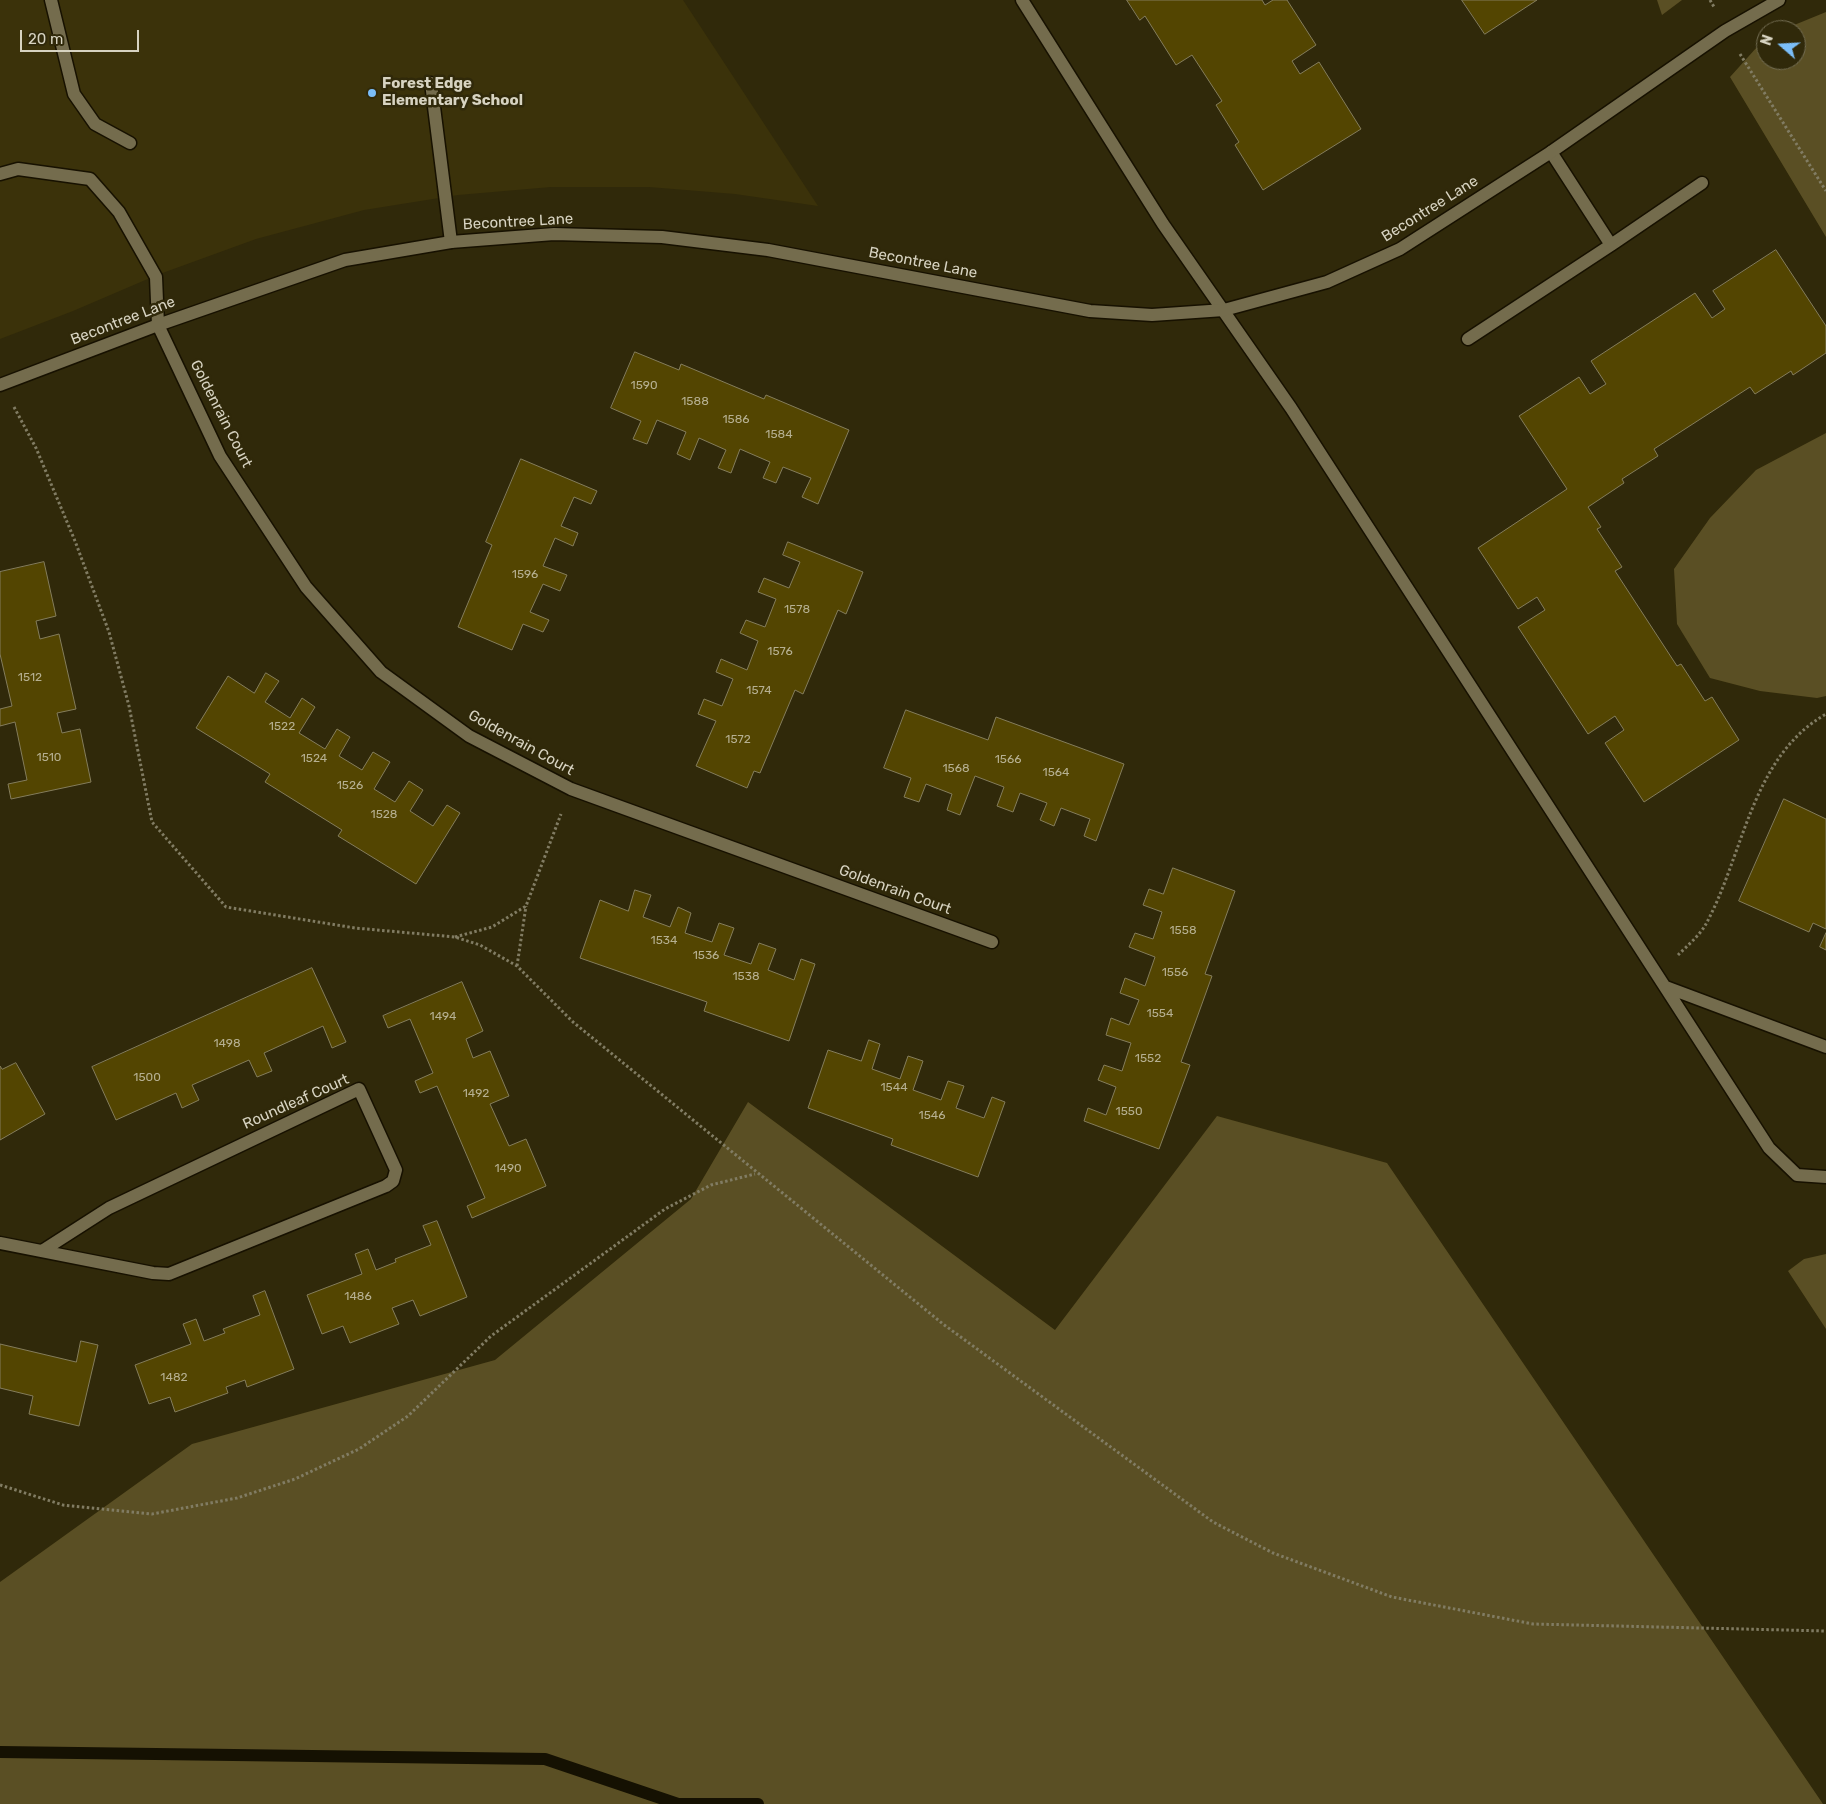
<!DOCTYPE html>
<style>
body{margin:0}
#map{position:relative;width:1826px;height:1804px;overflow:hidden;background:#30290a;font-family:Rubik,sans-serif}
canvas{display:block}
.north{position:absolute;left:1756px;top:20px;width:50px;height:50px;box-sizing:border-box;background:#30290a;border:1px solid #736d53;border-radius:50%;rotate:289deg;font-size:14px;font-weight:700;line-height:20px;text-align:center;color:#d7d3c1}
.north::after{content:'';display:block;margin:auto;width:18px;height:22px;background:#7bbef8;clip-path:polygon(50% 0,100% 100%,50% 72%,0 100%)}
.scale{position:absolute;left:20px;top:30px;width:119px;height:22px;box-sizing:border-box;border:2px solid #d7d3c1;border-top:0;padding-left:6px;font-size:15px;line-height:18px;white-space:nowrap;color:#d7d3c1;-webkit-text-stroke:4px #30290a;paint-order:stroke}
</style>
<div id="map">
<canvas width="1826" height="1804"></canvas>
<div class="north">N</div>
<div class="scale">20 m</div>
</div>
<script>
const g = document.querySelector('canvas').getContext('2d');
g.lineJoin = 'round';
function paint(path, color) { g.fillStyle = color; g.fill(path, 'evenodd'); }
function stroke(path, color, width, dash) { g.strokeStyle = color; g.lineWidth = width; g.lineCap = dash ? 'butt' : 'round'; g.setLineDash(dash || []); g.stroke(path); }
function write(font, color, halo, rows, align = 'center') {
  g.font = font + ' Rubik,sans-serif'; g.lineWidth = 5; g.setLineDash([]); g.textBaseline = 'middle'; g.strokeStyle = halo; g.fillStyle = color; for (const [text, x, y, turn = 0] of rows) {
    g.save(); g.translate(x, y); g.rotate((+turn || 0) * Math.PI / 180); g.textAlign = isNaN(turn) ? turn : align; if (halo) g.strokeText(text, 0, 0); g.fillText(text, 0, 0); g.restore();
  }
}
paint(new Path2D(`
 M 0,0 L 683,0 L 818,206 L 735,194 L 649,187 L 551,187 L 458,195 L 364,210 L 256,239 L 157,275 L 73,311 L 0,339 Z`), '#3b320a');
paint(new Path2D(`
 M 1657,0 L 1682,0 L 1662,15 Z
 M 1826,12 L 1826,237 L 1730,77 L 1766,37 L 1766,60 L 1796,60 L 1796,30 L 1782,30 Z
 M 1826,433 L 1826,696 L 1817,698 L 1760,691 L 1710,678 L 1677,624 L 1674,569 L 1710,518 L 1756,470 Z
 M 748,1102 L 1055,1330 L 1217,1116 L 1387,1163 L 1823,1804 L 0,1804 L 0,1582 L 192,1444 L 495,1360 L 691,1199 Z
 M 1826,1254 L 1826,1329 L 1788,1271 L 1804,1259 Z`), '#5a4f24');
stroke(new Path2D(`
 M 0,1752 L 545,1759 L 678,1804 L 758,1804`), '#151102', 12);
const building = new Path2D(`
 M 1127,0 L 1262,0 L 1265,5 L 1273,0 L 1287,0 L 1316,45 L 1292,61 L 1300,74 L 1319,62 L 1361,129 L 1263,190 L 1235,145 L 1239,142 L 1216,105 L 1222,101 L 1192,55 L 1176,65 L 1145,16 L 1140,20 Z
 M 1462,0 L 1537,0 L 1485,34 Z
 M 1776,250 L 1826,326 L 1826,353 L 1793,375 L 1791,371 L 1755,394 L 1750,387 L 1654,449 L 1658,456 L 1622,479 L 1624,483 L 1588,507 L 1601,527 L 1597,529 L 1622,567 L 1615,571 L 1677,666 L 1681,664 L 1705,701 L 1712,697 L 1739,740 L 1644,802 L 1605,743 L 1624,730 L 1615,716 L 1588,734 L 1518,627 L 1545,610 L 1537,597 L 1518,609 L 1478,548 L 1567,489 L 1519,416 L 1579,377 L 1590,394 L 1606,384 L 1591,361 L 1695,293 L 1712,318 L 1725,309 L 1713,291 Z
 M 635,352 L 679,370 L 681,364 L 764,399 L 766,395 L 849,430 L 818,504 L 802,497 L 811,478 L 783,467 L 776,483 L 763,478 L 770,462 L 740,449 L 731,473 L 718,468 L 726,450 L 699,438 L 690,460 L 677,454 L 686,432 L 657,420 L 647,444 L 633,439 L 641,421 L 611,408 Z
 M 521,459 L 597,491 L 591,504 L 574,497 L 561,526 L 578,533 L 573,546 L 555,538 L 543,566 L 567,575 L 560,591 L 543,584 L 530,612 L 549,620 L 543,632 L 523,624 L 512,650 L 458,627 L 492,545 L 486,542 Z
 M 788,542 L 863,572 L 846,614 L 838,610 L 803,694 L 795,690 L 760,773 L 754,771 L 747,788 L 696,766 L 716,721 L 698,714 L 704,699 L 722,706 L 733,679 L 716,672 L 721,659 L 747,670 L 758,641 L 740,633 L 746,620 L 765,627 L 776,599 L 758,592 L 764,578 L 789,588 L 800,562 L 783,555 Z
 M 44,562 L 56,616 L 36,621 L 40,639 L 59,634 L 76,709 L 57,713 L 62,733 L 80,729 L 91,782 L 11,799 L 8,784 L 27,780 L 15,722 L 0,726 L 0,709 L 12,706 L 0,654 L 0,572 Z
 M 266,673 L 279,681 L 265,702 L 290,718 L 302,698 L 315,707 L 299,733 L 325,749 L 337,729 L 350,737 L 339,756 L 362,770 L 373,752 L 390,762 L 374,789 L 395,802 L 409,781 L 423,790 L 410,811 L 433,826 L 447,805 L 460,813 L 416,884 L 338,836 L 342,830 L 265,782 L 270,774 L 196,728 L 228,676 L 254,693 Z
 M 906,710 L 988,740 L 996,717 L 1124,764 L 1096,841 L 1084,836 L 1090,819 L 1061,808 L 1054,826 L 1040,820 L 1047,803 L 1020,793 L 1013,812 L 997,806 L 1004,787 L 975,776 L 960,815 L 947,810 L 952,794 L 926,784 L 919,802 L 904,797 L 911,778 L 884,768 Z
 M 1784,799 L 1826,819 L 1826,929 L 1813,923 L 1809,932 L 1739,901 Z
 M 1173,868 L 1235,891 L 1205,974 L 1212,976 L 1181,1062 L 1190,1065 L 1159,1149 L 1084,1121 L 1088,1108 L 1106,1115 L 1116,1087 L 1098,1080 L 1104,1065 L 1122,1071 L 1131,1043 L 1106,1035 L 1111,1018 L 1129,1025 L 1139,1000 L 1120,993 L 1125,978 L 1145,986 L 1155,957 L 1129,947 L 1135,933 L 1153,939 L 1162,912 L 1143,905 L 1149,889 L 1163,894 Z
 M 635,890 L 651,895 L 643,917 L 670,927 L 678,907 L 691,913 L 685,933 L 712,942 L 719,923 L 734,928 L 724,955 L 751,964 L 759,943 L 776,949 L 768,970 L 794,980 L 801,959 L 815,964 L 789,1041 L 704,1011 L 707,1002 L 580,958 L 600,900 L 628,911 Z
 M 1826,933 L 1826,950 L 1820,947 Z
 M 312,968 L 346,1042 L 332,1048 L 323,1026 L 264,1053 L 272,1071 L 257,1077 L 249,1060 L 192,1085 L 199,1100 L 182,1108 L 176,1093 L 116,1120 L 92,1067 Z
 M 462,982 L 483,1031 L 466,1039 L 473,1058 L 490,1051 L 509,1096 L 490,1104 L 509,1146 L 526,1139 L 546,1186 L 472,1218 L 467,1206 L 485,1198 L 437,1086 L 420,1093 L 415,1081 L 433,1073 L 410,1019 L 388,1028 L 383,1016 Z
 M 869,1040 L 880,1044 L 872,1069 L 900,1079 L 908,1056 L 923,1061 L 913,1090 L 941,1100 L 948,1081 L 964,1086 L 956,1108 L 984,1118 L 992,1097 L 1005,1102 L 978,1177 L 891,1145 L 893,1139 L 808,1108 L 828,1050 L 861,1061 Z
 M 16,1063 L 45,1114 L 0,1140 L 0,1066 L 2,1069 Z
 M 437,1221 L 467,1297 L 420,1316 L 413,1300 L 392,1308 L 399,1324 L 350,1343 L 343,1326 L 322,1334 L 307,1295 L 362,1274 L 355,1254 L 368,1249 L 376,1270 L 396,1262 L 395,1259 L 431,1245 L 423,1226 Z
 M 265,1291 L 294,1369 L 247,1387 L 245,1380 L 226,1387 L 228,1393 L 175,1412 L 170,1397 L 149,1404 L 135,1365 L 191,1344 L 183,1324 L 196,1319 L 204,1341 L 225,1333 L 223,1329 L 260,1315 L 253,1296 Z
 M 81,1341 L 98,1345 L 79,1426 L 29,1414 L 33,1396 L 0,1388 L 0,1344 L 76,1362 Z`);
paint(building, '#534501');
stroke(building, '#847d5c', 1);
const lane = new Path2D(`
 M 51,0 L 74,94 L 95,124 L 130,143
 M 1022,0 L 1163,224 L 1291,408 L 1769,1148 L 1797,1175 L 1826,1177
 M 431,83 L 451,242
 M 0,174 L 18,169 L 90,179 L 119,212 L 156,277 L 158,325 L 220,456 L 306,587 L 381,672 L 469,736 L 571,789 L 992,942
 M 1611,245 L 1702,183
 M 1468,339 L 1611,245 L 1551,152
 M 1666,987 L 1826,1047`);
const street = new Path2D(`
 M 0,385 L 158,325 L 345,260 L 451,242 L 554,234 L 662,237 L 768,250 L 1090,311 L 1152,315 L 1224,310 L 1327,282 L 1400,249 L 1551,152 L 1725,31 L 1779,0
 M 0,1243 L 153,1273 L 169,1274 L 386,1186 L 393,1181 L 396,1170 L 359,1089 L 109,1208 L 42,1251`);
stroke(lane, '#171100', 15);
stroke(street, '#171100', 15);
stroke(new Path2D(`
 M 1710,0 L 1714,7
 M 1740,54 L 1826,191
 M 14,407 L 36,448 L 75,541 L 109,632 L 129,706 L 152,822 L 226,907 L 355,928 L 455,937 L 480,945 L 517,966 L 573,1022 L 943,1324 L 1213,1522 L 1273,1553 L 1392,1597 L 1533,1624 L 1826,1631
 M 455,937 L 492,927 L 526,906 L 561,814
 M 1678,955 C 1687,946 1700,935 1706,924 C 1744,854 1751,757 1826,714
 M 517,966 L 526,906
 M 0,1485 L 63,1505 L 152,1514 L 237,1498 L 295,1479 L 359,1449 L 408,1416 L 491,1336 L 665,1209 L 711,1185 L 755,1174`), '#817c63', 3, [2.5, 2.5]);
stroke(lane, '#746c4d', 12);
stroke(street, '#746c4d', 12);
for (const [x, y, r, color] of [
 [372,93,5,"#7bbef8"]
]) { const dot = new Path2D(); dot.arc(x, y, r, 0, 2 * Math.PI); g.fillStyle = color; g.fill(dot); stroke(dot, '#30290a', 2); }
write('12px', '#b6b091', null, [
 ["1590",644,386],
 ["1588",695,402],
 ["1586",736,420],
 ["1584",779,435],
 ["1596",525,575],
 ["1578",797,610],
 ["1576",780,652],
 ["1512",30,678],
 ["1574",759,691],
 ["1522",282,727],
 ["1572",738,740],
 ["1510",49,758],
 ["1524",314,759],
 ["1566",1008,760],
 ["1568",956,769],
 ["1564",1056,773],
 ["1526",350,786],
 ["1528",384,815],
 ["1558",1183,931],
 ["1534",664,941],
 ["1536",706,956],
 ["1556",1175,973],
 ["1538",746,977],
 ["1554",1160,1014],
 ["1494",443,1017],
 ["1498",227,1044],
 ["1552",1148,1059],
 ["1500",147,1078],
 ["1544",894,1088],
 ["1492",476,1094],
 ["1550",1129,1112],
 ["1546",932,1116],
 ["1490",508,1169],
 ["1486",358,1297],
 ["1482",174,1378]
]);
write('bold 15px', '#d7d3c1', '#30290a', [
 ["Forest Edge",382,84],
 ["Elementary School",382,101]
], 'left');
write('15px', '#d7d3c1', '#30290a', [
 ["Becontree Lane",1430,209,-32],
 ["Becontree Lane",518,222,-3],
 ["Becontree Lane",923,263,11],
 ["Becontree Lane",123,321,-21],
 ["Goldenrain Court",221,414,63],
 ["Goldenrain Court",521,743,29],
 ["Goldenrain Court",895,890,20],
 ["Roundleaf Court",296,1102,-24]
]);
</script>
